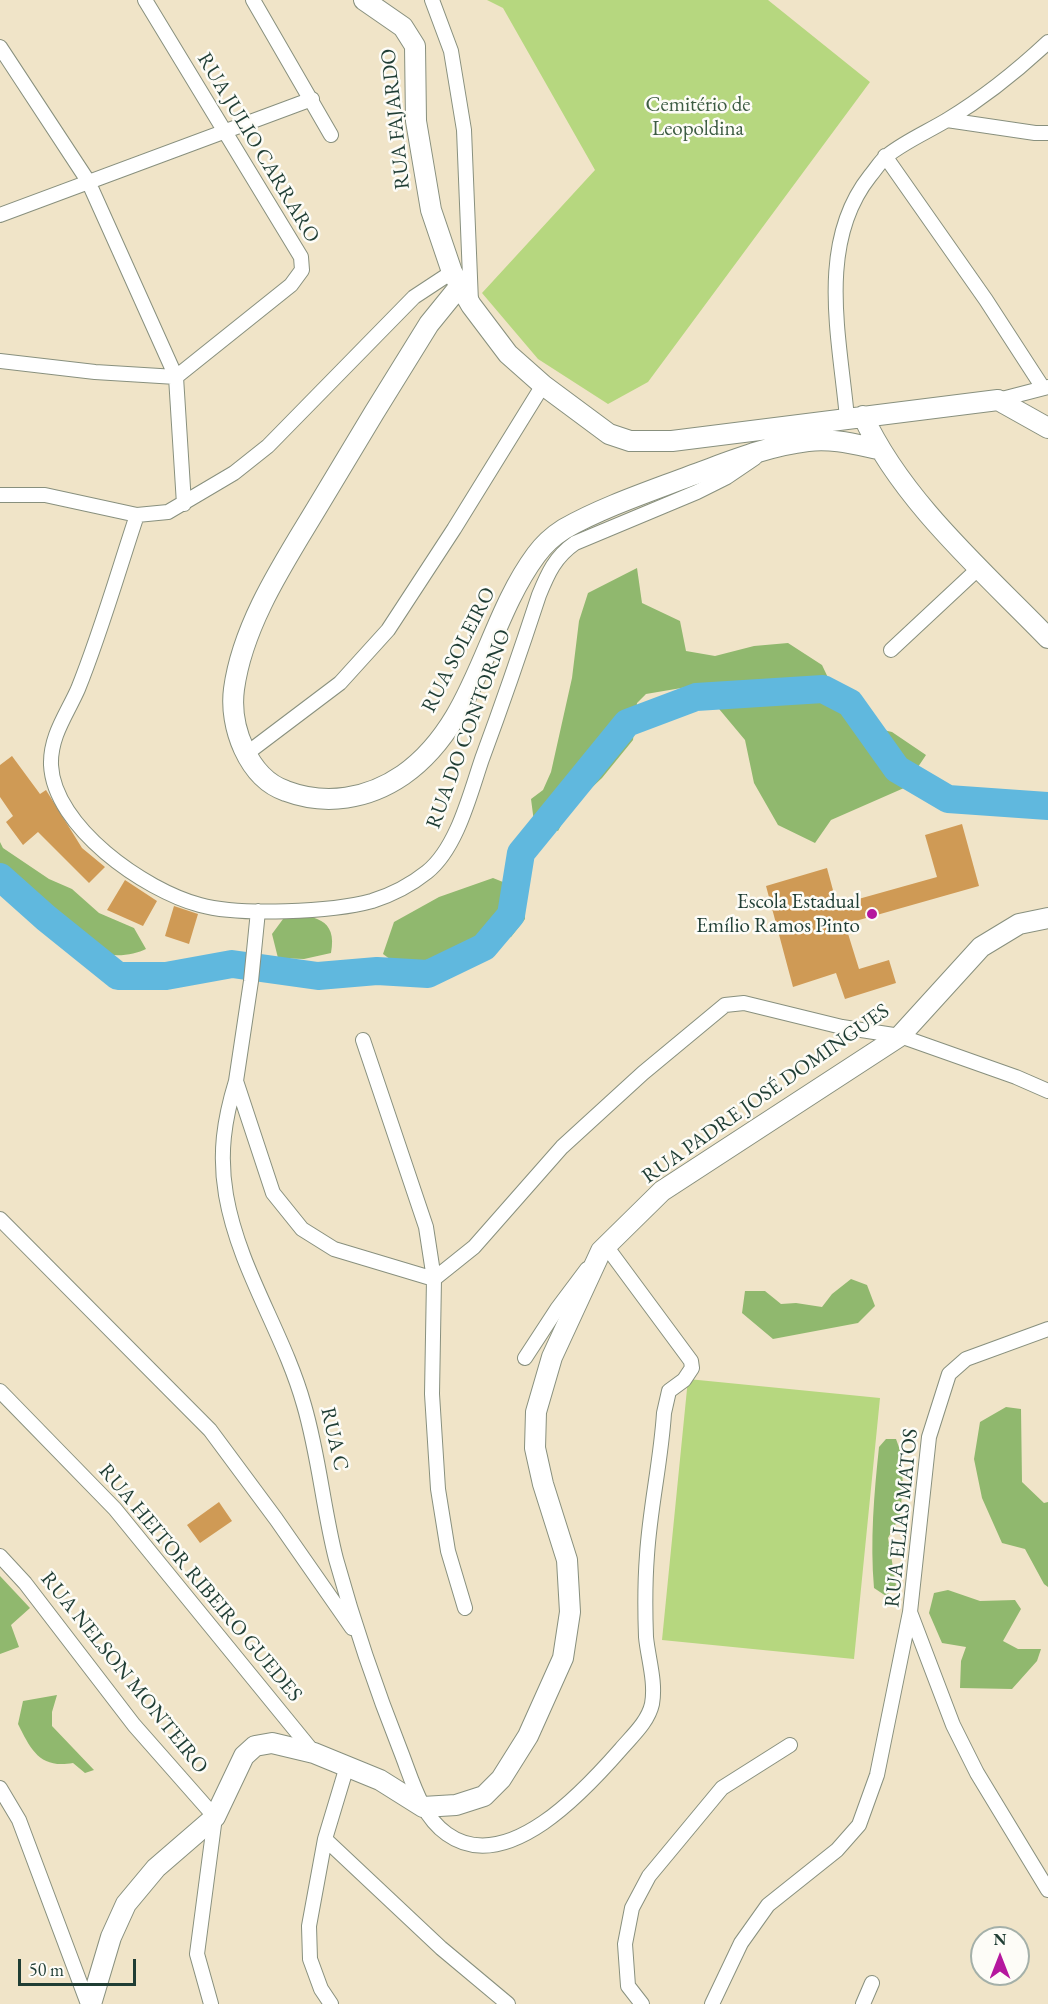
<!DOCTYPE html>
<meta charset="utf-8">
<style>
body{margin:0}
#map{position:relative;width:1048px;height:2004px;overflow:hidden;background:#f0e4c8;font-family:"EB Garamond",serif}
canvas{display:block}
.north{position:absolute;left:970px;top:1926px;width:60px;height:60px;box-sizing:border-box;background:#fdfcf7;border:2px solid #a4b0a9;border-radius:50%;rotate:0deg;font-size:16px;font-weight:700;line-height:24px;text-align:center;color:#1f3d34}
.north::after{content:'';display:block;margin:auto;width:21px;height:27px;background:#b5179e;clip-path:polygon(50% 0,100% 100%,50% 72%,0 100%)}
.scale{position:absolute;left:18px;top:1959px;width:118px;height:27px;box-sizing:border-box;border:3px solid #1f3d34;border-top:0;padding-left:8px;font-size:18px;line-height:21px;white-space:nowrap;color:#1f3d34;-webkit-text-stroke:4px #fdfcf7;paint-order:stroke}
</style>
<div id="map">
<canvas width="1048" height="2004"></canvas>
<div class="north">N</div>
<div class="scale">50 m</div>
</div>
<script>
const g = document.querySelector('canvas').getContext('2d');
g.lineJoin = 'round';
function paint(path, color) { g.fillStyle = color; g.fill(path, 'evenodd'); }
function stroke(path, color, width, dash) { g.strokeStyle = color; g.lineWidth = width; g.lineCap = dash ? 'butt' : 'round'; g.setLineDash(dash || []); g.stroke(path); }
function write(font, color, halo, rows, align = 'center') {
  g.font = font + ' "EB Garamond",serif'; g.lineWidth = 5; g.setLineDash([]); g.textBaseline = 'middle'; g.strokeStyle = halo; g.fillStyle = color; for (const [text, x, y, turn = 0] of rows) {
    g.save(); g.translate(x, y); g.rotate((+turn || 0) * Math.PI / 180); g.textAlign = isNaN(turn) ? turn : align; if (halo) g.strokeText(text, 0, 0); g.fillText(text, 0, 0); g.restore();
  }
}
paint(new Path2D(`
 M 487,0 L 768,0 L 870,82 L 648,382 L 608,404 L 538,359 L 482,293 L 595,170 L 503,8 Z
 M 688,1379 L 880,1398 L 854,1659 L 662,1640 Z`), '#b6d77f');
paint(new Path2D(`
 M 637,568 L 642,603 L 680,621 L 686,651 L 715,656 L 754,646 L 788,643 L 822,665 L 849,722 L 892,732 L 926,755 L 904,788 L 831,820 L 815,843 L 778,825 L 754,783 L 745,740 L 699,685 L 646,694 L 637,703 L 633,740 L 602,778 L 570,808 L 558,831 L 534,822 L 531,799 L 543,790 L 551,772 L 572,678 L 579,621 L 588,593 Z
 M 0,842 L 3,848 L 49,879 L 72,889 L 99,913 L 134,928 L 146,949 C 135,955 112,958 101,952 C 68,935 29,892 0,867 Z
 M 493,878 L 523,890 L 525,919 L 511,937 L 473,945 L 419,963 L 398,965 L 383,954 L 394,922 L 439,897 Z
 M 286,915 C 313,915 338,918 331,953 L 304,959 L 278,958 L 272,934 Z
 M 851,1279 L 867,1285 L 875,1306 L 858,1323 L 773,1339 L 742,1313 L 745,1291 L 765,1291 L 781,1304 L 796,1303 L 822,1307 L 832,1294 Z
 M 1006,1407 L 1021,1409 L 1022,1482 L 1044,1503 L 1048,1502 L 1048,1587 L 1044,1584 L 1025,1549 L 1002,1543 L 982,1498 L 974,1459 L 980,1422 Z
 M 886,1439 L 896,1439 L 900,1450 L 903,1484 L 900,1516 L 888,1538 L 896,1585 L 886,1596 L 874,1588 C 870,1541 874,1494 879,1447 Z
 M 0,1576 L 30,1608 L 11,1625 L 19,1647 L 0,1654 Z
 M 948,1590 L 980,1601 L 1015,1600 L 1021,1609 L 1003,1641 L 1018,1649 L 1041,1649 L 1037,1661 L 1012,1689 L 960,1688 L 961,1661 L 966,1647 L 942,1643 L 929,1613 L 934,1593 Z
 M 57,1695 L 52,1712 L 52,1726 L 94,1770 L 85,1773 L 73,1763 C 40,1769 31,1750 18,1724 L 23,1701 Z`), '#90b86e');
stroke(new Path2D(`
 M 0,877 L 46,918 L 118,976 L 166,976 L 232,964 L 318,976 L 377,971 L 428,974 L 484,947 L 511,915 L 521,853 L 627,723 L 696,697 L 823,689 L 850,703 L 897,769 L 948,799 L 1048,806`), '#60b8de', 28);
paint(new Path2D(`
 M 12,756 L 40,794 L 46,790 L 82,848 L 105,867 L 89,883 L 38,832 L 23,845 L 6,822 L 13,816 L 0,797 L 0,765 Z
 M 962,824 L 979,886 L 845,924 L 859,969 L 889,960 L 896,983 L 845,999 L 836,973 L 793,987 L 766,886 L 827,868 L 837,905 L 937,877 L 925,835 Z
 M 125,880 L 157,901 L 143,926 L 107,910 Z
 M 174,906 L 198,914 L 189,944 L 165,936 Z
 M 219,1502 L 232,1521 L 200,1543 L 187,1525 Z`), '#cf9a55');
const street = new Path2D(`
 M 145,0 L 301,257 L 302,270 L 291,285 L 176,377
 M 253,0 L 331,135
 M 432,0 L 451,51 L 464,130 L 471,302
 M 0,47 L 88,181 L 176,377 L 184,504
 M 947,120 L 1035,133 L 1048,133
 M 885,156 L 986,300 L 1043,388
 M 0,215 L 312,99
 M 0,361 L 95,372 L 176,377
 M 998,400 L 1048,387
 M 847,418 C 840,339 816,244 870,176 C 876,169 881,160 888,155 C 906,141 927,132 947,120 C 983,98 1017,71 1048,42
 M 0,495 L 45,495 L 137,515 L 168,512 L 234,473 L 268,446 L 414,297 L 452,272
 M 137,515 C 118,572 101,632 78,689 C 67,714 50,736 51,765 C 54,827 144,890 200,905 C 239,916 332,912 372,901 C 391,895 412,884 427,872 C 457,848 470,794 482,759 C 502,705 521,650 539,595 C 548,573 555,557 575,543 L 697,492 L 727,477 L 755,458
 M 891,650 L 980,567
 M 246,754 L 340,683 L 388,630 L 454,529 L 543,385
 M 258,911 L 251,981 L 236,1081 L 273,1193 L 302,1229 L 334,1249 L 434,1279 L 474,1247 L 562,1147 L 643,1073 L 725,1005 L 744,1003 L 842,1027 L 900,1036 L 1016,1077 L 1048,1091
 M 363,1040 L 426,1227 L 434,1279 L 432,1394 L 438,1489 L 448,1551 L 465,1608
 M 236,1081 C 224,1120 219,1154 226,1195 C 239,1270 284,1333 304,1405 C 319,1456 323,1508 336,1559 C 354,1624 376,1689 401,1752 C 412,1780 421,1816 447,1834 C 507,1877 586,1789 621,1749 C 632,1736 648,1722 652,1704 C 656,1682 648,1658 646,1637 C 645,1610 645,1581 647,1555 C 650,1507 661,1461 664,1413 L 669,1391 L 684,1380 L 692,1368 L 691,1361 L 606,1246
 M 0,1219 L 210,1430 L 276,1519 L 352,1628
 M 1048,1329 L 966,1359 L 949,1374 L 929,1437 L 910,1612 L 953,1725 L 977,1773 L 1048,1890
 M 525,1358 L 557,1309 L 587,1269
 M 0,1391 L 115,1509 L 314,1753
 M 0,1556 L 25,1583 L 134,1725 L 215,1817 L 197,1954 L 211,2004
 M 0,1788 L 19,1820 L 88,2004
 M 325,1839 L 441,1948 L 508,2004
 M 331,2004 L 321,1989 L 310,1959 L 309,1926 L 325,1839 L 347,1766
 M 642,2004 L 628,1986 L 625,1944 L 632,1908 L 649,1876 L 722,1788 L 790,1745
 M 712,2004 L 741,1943 L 768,1905 L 837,1850 L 859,1825 L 877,1775 L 910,1612
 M 863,2004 L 872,1983`);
const secondary = new Path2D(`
 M 364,0 L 403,27 L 415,46 L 416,121 L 431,210 L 452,272 L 471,305 L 508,354 L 543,385 L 609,434 L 630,441 L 672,441 L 998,400 L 1048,428
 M 459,287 L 429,324 C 392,383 356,442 321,501 C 287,558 243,622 234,689 C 229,726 248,778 286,791 C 326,806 368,799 403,775 C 477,723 485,624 536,555 C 544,544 553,536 564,529 C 603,507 648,492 690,476 C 729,462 766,446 808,441 C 832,438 854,444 878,449
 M 863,416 C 902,501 983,571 1048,638
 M 91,2004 L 111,1937 L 126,1904 L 156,1868 L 215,1817 L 244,1756 L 255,1746 L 272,1743 L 314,1753 L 380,1780 L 423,1807 L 456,1805 L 484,1796 L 501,1779 L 528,1736 L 563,1658 L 570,1612 L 567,1560 L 543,1484 L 535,1448 L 536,1412 L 552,1357 L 601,1251 L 662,1191 L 900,1036 L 981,947 L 1019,924 L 1048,918`);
stroke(street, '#88907e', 16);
stroke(secondary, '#88907e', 22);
stroke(street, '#fff', 14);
stroke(secondary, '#fff', 20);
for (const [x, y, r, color] of [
 [872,914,6,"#b5179e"]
]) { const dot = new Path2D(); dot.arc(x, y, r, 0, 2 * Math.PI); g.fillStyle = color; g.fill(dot); stroke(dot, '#fdfcf7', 2); }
write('21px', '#3d5c43', '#fdfcf7', [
 ["Cemitério de",698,105],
 ["Leopoldina",698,129]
]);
write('21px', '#1f3d34', '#fdfcf7', [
 ["RUA FAJARDO",396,119,-96],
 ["RUA JULIO CARRARO",258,148,59],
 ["RUA SOLEIRO",459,650,-63],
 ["RUA DO CONTORNO",469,729,-70],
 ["RUA PADRE JOSÉ DOMINGUES",766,1094,-35],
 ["RUA C",334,1439,77],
 ["RUA ELIAS MATOS",902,1518,-84],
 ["RUA HEITOR RIBEIRO GUEDES",200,1583,50],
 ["RUA NELSON MONTEIRO",124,1673,51]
]);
write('21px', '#1f3d34', '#fdfcf7', [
 ["Escola Estadual",860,902],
 ["Emílio Ramos Pinto",860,926]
], 'right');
</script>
